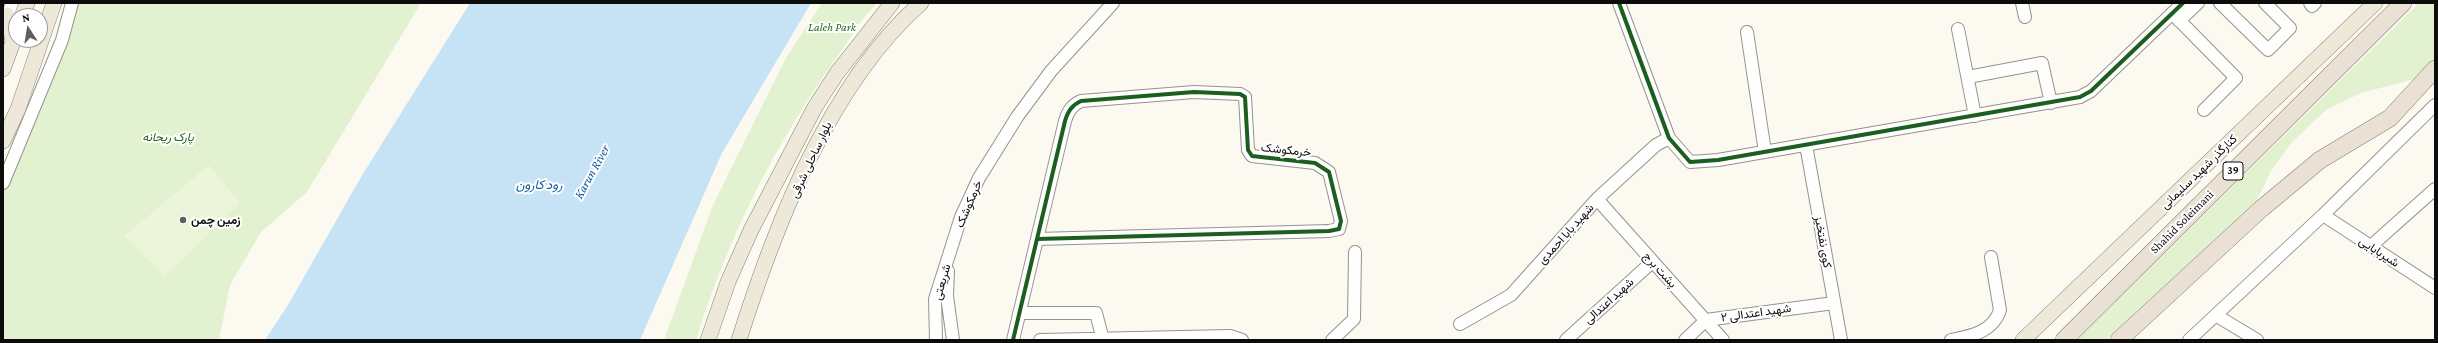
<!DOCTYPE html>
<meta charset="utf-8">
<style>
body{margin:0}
#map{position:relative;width:2438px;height:343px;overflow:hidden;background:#fbf9f0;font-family:"Crimson Pro",serif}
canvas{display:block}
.frame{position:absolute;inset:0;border:4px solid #0c0c0c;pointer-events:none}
.north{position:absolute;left:8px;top:8px;width:40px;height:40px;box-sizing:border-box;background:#fff;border:1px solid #9e9e9e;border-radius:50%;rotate:348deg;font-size:11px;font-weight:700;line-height:16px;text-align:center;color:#0c0c0c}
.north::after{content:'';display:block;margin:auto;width:14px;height:18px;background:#605f5c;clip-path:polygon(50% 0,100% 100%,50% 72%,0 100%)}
</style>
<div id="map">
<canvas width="2438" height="343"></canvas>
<div class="frame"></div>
<div class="north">N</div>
</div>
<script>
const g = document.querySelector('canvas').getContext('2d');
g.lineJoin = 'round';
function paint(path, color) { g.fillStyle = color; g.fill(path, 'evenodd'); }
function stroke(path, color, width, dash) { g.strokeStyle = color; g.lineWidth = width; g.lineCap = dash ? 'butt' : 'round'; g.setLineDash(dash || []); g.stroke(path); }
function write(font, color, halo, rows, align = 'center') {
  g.font = font + ' "Crimson Pro",Vazirmatn,serif'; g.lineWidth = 4; g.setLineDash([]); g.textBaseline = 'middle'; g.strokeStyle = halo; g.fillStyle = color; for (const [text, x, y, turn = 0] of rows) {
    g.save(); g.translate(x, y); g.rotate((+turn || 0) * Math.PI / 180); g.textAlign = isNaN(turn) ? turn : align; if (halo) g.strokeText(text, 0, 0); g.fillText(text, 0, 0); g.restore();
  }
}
paint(new Path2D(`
 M 73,3 L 421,3 L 307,192 L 261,232 L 230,285 L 219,340 L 3,340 L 3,186 Z
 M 822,3 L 877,3 C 861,18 850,39 837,57 C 776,142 727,239 696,340 L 664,340 L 713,205 L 786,58 Z
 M 2419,3 L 2435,3 L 2435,62 L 2418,78 L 2361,93 L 2326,110 L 2292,142 L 2271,171 L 2254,206 L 2106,340 L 2076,340 Z`), '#e2f1cf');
paint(new Path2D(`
 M 209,165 L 240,203 L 165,276 L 124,236 Z`), '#ecf5d9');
paint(new Path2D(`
 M 470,3 L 811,3 L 722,153 L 640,340 L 265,340 L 288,305 L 361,177 Z`), '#c6e3f6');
const minor = new Path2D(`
 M 1619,3 L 1669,138 L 1690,162 L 1718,160 L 2080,97 L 2091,91 L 2183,3
 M 2022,3 L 2025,17
 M 2220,3 L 2268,50 L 2290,28 L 2265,3
 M 2310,3 L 2312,6 L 2315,3
 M 2172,13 L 2236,78 L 2204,110
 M 2179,21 L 2198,3
 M 5,23 L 12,3
 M 1958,29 L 1975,116
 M 1747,32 L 1765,152
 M 1968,77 L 2042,63 L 2051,103
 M 1806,145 L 1841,340
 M 3,183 L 62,40 L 72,3
 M 1597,199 L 1723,340
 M 2323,215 L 2435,288
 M 2371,246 L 2435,189
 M 948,271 L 947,296 L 953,340
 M 1019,313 L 1096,313 L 1103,340
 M 2217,316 L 2257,340
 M 1460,324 L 1511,295 L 1597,199 L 1656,145 L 1669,138
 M 936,340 L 935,299 L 961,217 L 979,178 L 1017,117 L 1051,71 L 1113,3
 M 1013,340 L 1065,121 C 1068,111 1072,105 1081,101 L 1194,92 L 1240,94 L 1245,97 L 1248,150 L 1252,156 L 1315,163 L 1329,172 L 1341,221 L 1339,229 L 1329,231 L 1037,239
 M 1040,340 L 1230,336 L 1242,340
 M 1332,340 L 1354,319 L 1355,252
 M 1566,340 L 1652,262
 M 1685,340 L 1706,320 L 1834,303
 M 1951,340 C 1971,336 1993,332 2000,310 L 1991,257
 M 2189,340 L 2323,215 L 2435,105`);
const major = new Path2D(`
 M 7,15 L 13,41
 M 22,16 L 27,3
 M 3,69 L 16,34
 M 3,141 L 18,109 L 54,3
 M 708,340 L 728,282 L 751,230 L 815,107 L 837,73 L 892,3
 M 739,340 C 775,226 829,84 921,3
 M 2023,340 L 2375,3`);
const highway = new Path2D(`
 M 2064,340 L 2403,3
 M 2119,340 L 2261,209 L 2320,160 L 2390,118 L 2435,69`);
stroke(minor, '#94938f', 14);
stroke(major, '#81807c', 16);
stroke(highway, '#81807c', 18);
stroke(minor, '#fefefd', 12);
stroke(major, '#ede8d7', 15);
stroke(highway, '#eae0d4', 17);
stroke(new Path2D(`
 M 1619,3 L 1669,138 L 1690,162 L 1718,160 L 2080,97 L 2091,91 L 2183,3
 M 1013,340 L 1065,121 C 1068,111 1072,105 1081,101 L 1194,92 L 1240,94 L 1245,97 L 1248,150 L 1252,156 L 1315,163 L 1329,172 L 1341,221 L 1339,229 L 1329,231 L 1037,239`), '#1b5e20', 4);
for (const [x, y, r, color] of [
 [183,220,4,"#605f5c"]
]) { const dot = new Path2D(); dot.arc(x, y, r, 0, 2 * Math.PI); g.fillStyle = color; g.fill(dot); stroke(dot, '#fff', 1.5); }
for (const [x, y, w] of [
 [2233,171,20]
]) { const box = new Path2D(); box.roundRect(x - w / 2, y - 9, w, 18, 3); g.fillStyle = '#fff'; g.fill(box); stroke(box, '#0c0c0c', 1); }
write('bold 11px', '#0c0c0c', null, [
 ["39",2233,171]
]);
write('italic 12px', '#27661b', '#fff', [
 ["Laleh Park",832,27],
 ["پارک ریحانه",168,137]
]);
write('12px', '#0c0c0c', '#fff', [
 ["خرمکوشک",1286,150,6],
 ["بلوار ساحلی شرقی",811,160,-65],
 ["کنارگذر شهید سلیمانی",2199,172,-44],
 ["خرمکوشک",969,204,-67],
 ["Shahid Soleimani",2182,222,-45],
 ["شهید بابا احمدی",1566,234,-48],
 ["کوی نفتخیز",1823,242,80],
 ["شیربابایی",2379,252,33],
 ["پشت برج",1660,270,48],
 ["شریعتی",942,282,-74],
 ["شهید اعتدالی",1609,301,-42],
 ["شهید اعتدالی ۲",1756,313,-8]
]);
write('bold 12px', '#0c0c0c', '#fff', [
 ["زمین چمن",191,220]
], 'left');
write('italic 13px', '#125ca2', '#fff', [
 ["Karun River",592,172,-61],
 ["رود کارون",539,185]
]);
</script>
